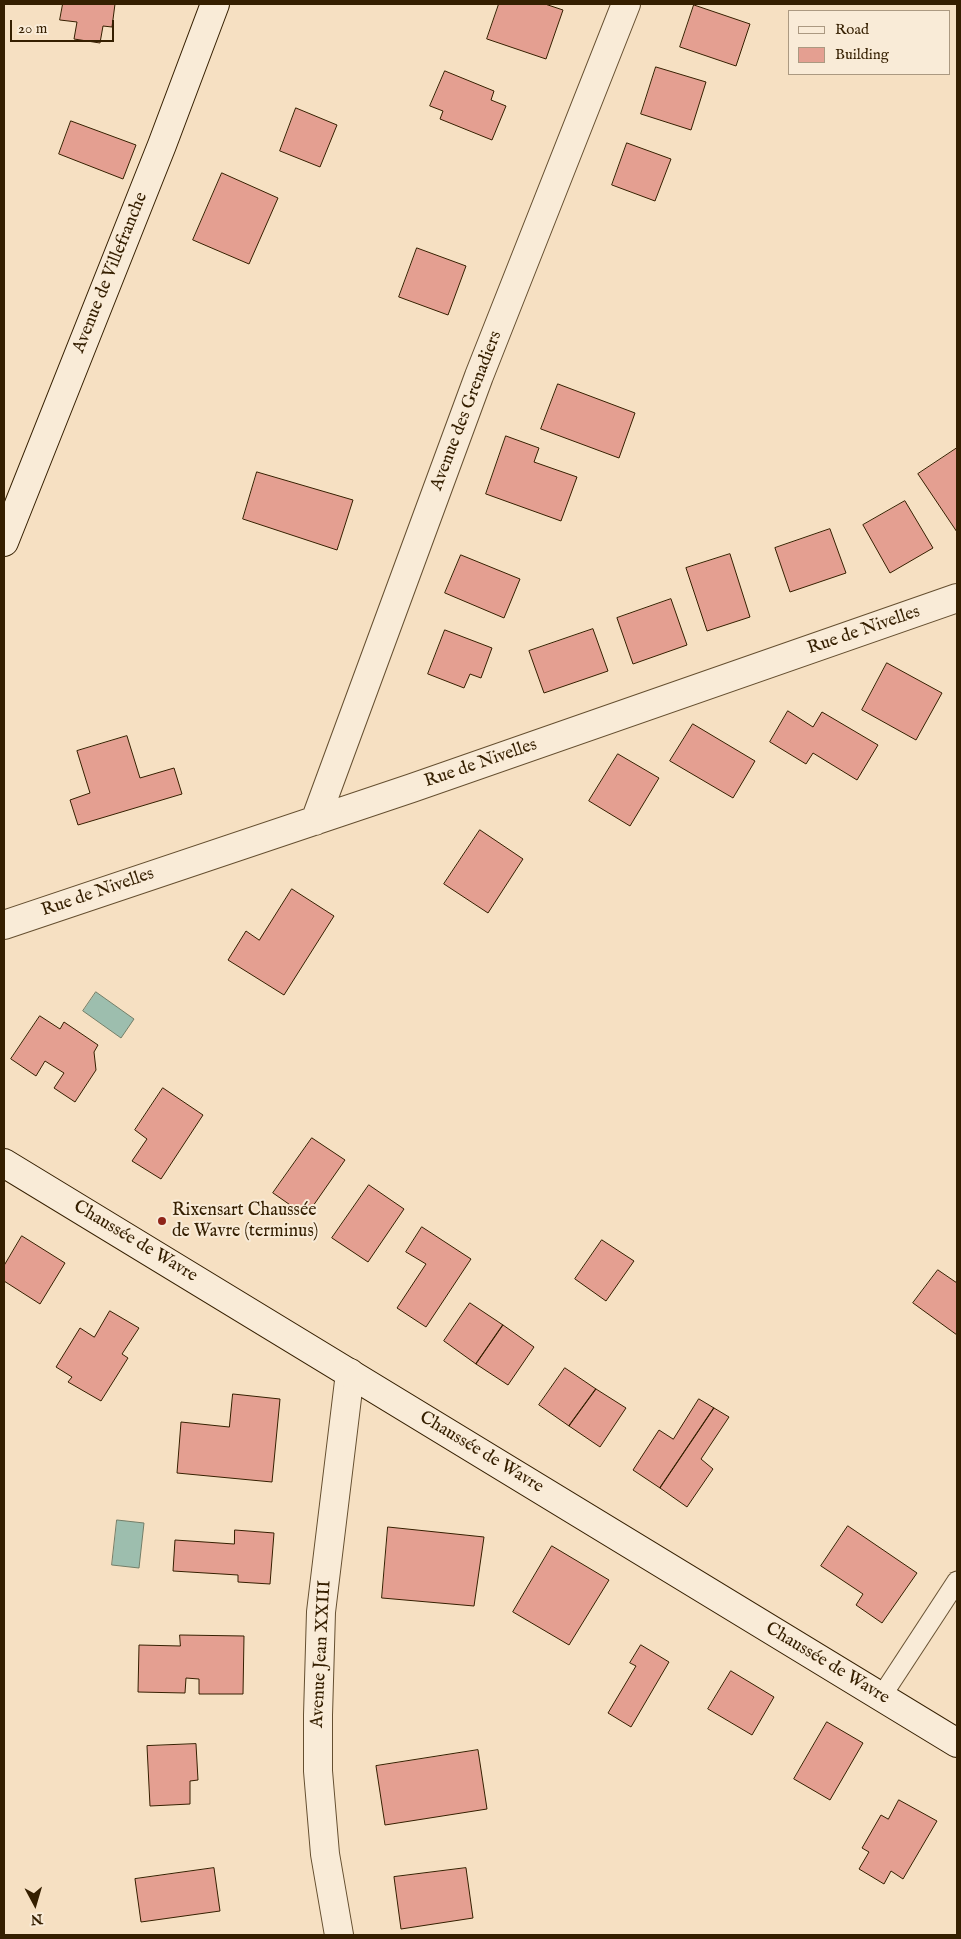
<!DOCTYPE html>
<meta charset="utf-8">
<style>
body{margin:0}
#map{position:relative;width:961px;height:1939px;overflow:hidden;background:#f6e0c2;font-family:"IM FELL English",serif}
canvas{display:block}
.frame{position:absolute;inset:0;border:5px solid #351f00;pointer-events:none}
.legend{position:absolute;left:788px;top:10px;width:162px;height:65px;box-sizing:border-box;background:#f9ebd7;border:1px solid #ab9981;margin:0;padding:6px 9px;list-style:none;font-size:15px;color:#351f00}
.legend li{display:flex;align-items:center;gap:10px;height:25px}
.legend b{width:25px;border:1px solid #ab9981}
.north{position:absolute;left:10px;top:1879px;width:50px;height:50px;-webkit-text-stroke:4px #f9ebd7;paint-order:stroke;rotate:174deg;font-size:14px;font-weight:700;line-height:20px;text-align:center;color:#351f00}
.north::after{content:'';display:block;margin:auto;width:18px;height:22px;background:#351f00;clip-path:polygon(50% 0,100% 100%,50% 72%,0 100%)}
.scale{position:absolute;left:10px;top:20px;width:104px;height:22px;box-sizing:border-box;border:2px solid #351f00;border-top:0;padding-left:6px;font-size:15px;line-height:18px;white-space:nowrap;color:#351f00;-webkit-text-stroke:4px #f9ebd7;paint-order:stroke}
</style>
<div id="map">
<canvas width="961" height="1939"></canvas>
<div class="frame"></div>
<ul class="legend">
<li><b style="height:6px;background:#f9ebd7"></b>Road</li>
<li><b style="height:14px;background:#e49f91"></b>Building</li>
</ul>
<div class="north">N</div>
<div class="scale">20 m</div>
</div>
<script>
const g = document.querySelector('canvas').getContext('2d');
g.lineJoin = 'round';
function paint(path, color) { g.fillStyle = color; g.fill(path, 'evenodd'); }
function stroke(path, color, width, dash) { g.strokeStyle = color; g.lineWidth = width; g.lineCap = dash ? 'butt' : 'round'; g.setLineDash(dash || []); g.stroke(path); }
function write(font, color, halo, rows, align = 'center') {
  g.font = font + ' "IM FELL English",serif'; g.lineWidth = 4; g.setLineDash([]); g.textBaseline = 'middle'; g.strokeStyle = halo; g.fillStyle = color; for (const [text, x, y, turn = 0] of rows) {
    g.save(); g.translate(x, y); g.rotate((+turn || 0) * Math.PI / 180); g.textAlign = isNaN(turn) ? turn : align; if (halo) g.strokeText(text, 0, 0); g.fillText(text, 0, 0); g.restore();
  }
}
const water = new Path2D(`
 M 96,992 L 134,1019 L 121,1038 L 83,1011 Z
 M 117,1520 L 144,1523 L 139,1568 L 112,1565 Z`);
paint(water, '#9dbeae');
stroke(water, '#737e68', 1);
const building = new Path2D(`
 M 63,4 L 115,4 L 112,27 L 103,26 L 100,43 L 74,39 L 77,22 L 60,20 Z
 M 499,4 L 545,4 L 563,10 L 546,59 L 487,39 Z
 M 694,5 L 750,24 L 736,66 L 680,47 Z
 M 656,67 L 706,82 L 691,130 L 641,114 Z
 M 445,71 L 494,91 L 491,100 L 506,106 L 492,140 L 440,119 L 443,111 L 430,106 Z
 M 296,108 L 337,125 L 320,167 L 280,151 Z
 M 71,121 L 136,145 L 123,179 L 59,154 Z
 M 627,143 L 671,159 L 655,201 L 612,185 Z
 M 222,173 L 278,198 L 249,264 L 193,240 Z
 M 417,248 L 466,266 L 448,315 L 399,297 Z
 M 558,384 L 635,413 L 619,458 L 541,429 Z
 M 506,436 L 539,448 L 534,462 L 577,477 L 561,521 L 486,494 Z
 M 957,448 L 957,532 L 918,474 Z
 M 257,472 L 353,500 L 337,550 L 243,519 Z
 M 905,501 L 933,548 L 890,573 L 863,525 Z
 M 830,529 L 846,573 L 790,592 L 775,548 Z
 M 730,554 L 750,617 L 707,631 L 686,568 Z
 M 461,555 L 520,579 L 504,618 L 445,593 Z
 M 671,599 L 687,645 L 633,664 L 617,618 Z
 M 593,629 L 608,671 L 544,693 L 529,651 Z
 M 445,630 L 492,648 L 481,678 L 470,674 L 464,688 L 428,674 Z
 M 887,663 L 942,693 L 916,740 L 862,710 Z
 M 788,711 L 813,727 L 822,712 L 878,745 L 857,780 L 813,753 L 806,764 L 770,742 Z
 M 693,724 L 755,761 L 733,798 L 670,761 Z
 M 127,736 L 140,778 L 174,768 L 182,794 L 78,825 L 70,800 L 90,793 L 77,751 Z
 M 618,754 L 659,778 L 630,826 L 589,801 Z
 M 480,830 L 523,859 L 488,913 L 444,884 Z
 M 292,889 L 334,916 L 284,995 L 228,960 L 246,931 L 259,940 Z
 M 40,1016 L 60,1029 L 64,1022 L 98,1045 L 94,1052 L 96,1070 L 75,1102 L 54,1088 L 64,1073 L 45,1061 L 36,1076 L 11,1059 Z
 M 163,1088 L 203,1115 L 161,1179 L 132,1161 L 147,1139 L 135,1130 Z
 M 312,1138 L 345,1160 L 306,1216 L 273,1193 Z
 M 369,1185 L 404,1209 L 368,1262 L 332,1238 Z
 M 422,1227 L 471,1259 L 426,1327 L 397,1308 L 426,1264 L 406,1252 Z
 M 22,1236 L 65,1263 L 40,1304 L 4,1281 L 4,1266 Z
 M 602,1240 L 634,1261 L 606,1301 L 575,1279 Z
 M 938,1270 L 957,1283 L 957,1335 L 913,1303 Z
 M 470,1303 L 503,1325 L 476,1364 L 444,1341 Z
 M 110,1311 L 139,1328 L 122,1354 L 128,1358 L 101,1401 L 68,1382 L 72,1377 L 56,1367 L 80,1328 L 94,1337 Z
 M 503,1325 L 534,1347 L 508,1385 L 476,1364 Z
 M 565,1368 L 596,1389 L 569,1426 L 539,1405 Z
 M 596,1389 L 626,1408 L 600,1447 L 569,1426 Z
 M 233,1394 L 280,1399 L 272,1482 L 177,1473 L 181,1422 L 229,1427 Z
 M 699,1399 L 714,1408 L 660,1488 L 633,1470 L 659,1430 L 673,1439 Z
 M 714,1408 L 729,1417 L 701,1459 L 713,1469 L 687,1507 L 660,1488 Z
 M 848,1526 L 917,1573 L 882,1623 L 856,1605 L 863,1594 L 821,1566 Z
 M 388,1527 L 484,1537 L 474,1606 L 382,1598 Z
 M 235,1530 L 274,1533 L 270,1584 L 238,1582 L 238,1575 L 173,1571 L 175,1540 L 234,1544 Z
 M 552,1546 L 609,1580 L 569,1645 L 513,1612 Z
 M 180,1635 L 244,1636 L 243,1694 L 199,1694 L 199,1679 L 186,1678 L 185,1693 L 138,1692 L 139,1645 L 180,1646 Z
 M 641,1645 L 669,1662 L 631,1727 L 608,1713 L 636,1666 L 630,1663 Z
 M 731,1671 L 774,1697 L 752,1735 L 708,1709 Z
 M 827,1722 L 863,1743 L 830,1800 L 794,1779 Z
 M 196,1744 L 198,1780 L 190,1781 L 190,1804 L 150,1806 L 147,1746 Z
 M 478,1750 L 487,1809 L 385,1825 L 376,1766 Z
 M 899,1800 L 937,1821 L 903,1879 L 891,1871 L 884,1884 L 859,1869 L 869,1852 L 862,1848 L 881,1815 L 888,1819 Z
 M 214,1868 L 220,1911 L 141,1922 L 135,1879 Z
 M 466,1868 L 473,1918 L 401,1929 L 394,1877 Z`);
paint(building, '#e49f91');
stroke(building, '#351f00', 1);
const lane = new Path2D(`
 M 881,1697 L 957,1581`);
const street = new Path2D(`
 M 315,821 L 479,376 L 626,4
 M 4,925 L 412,788 L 957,598
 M 339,1935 L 325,1854 L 318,1771 L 318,1715 L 321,1612 L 350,1373`);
const secondary = new Path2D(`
 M 4,542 L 162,145 L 215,4
 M 4,1163 L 957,1743`);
stroke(lane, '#654f30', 21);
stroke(street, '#654f30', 30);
stroke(secondary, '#351f00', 30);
stroke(lane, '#f9ebd7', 19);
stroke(street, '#f9ebd7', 28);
stroke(secondary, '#f9ebd7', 28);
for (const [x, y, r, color] of [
 [162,1221,5,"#8f2418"]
]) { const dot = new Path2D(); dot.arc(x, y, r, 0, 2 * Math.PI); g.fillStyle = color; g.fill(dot); stroke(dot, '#f9ebd7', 2); }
write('18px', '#351f00', '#f9ebd7', [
 ["Avenue de Villefranche",111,273,-68],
 ["Avenue des Grenadiers",467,411,-69],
 ["Rue de Nivelles",864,631,-19],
 ["Rue de Nivelles",481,764,-19],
 ["Rue de Nivelles",98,893,-19],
 ["Chaussée de Wavre",135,1242,31],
 ["Chaussée de Wavre",481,1453,31],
 ["Avenue Jean XXIII",322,1654,-87],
 ["Chaussée de Wavre",827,1664,31]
]);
write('18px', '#351f00', '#f9ebd7', [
 ["Rixensart Chaussée",172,1211],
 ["de Wavre (terminus)",172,1232]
], 'left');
</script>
